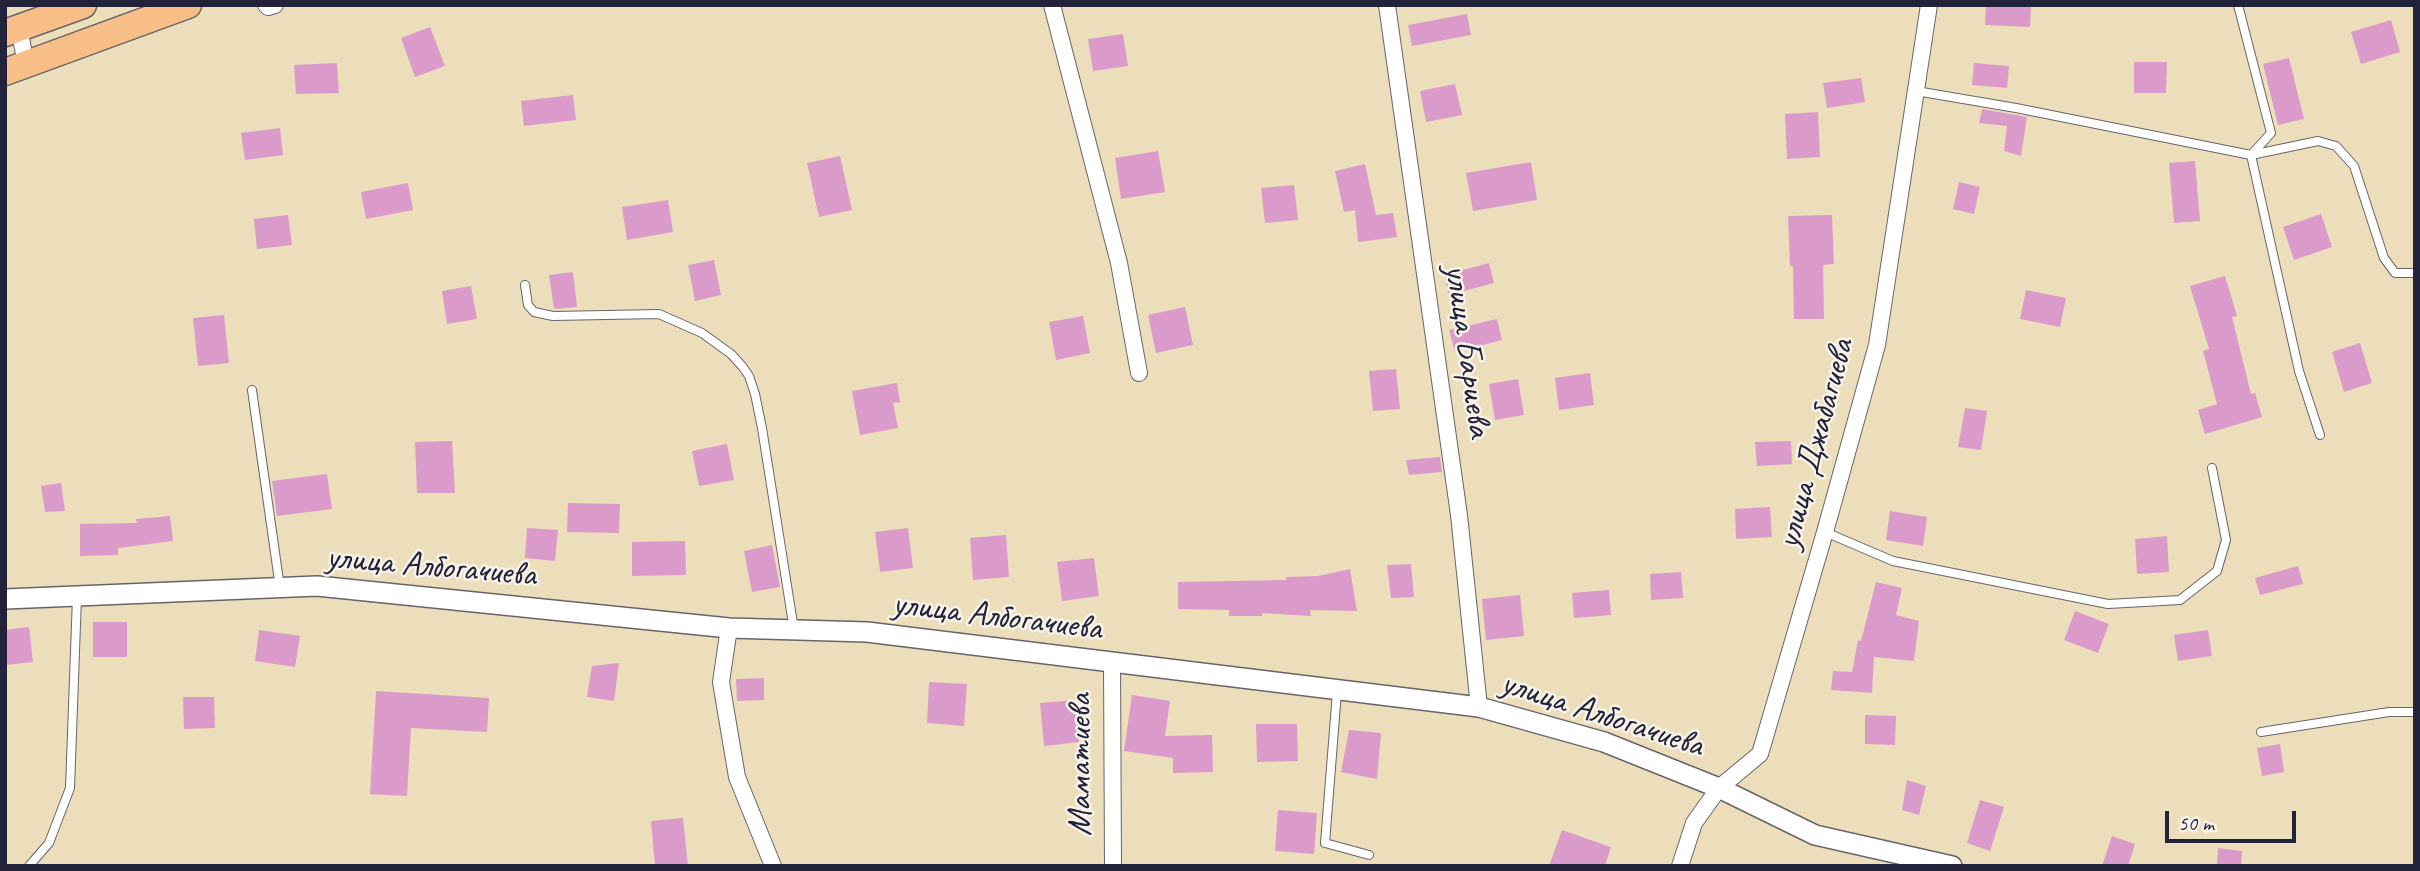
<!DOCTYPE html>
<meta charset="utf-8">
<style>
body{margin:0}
#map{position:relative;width:2420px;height:871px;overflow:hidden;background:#ecdebb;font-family:Caveat,sans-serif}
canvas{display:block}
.frame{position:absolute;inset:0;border:7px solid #22223b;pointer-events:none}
.scale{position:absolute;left:2165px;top:811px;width:131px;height:32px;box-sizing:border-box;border:4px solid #22223b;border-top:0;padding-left:9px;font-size:21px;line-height:24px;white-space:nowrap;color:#22223b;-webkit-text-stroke:5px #f7f3e8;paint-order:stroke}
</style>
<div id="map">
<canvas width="2420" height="871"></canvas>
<div class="frame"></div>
<div class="scale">50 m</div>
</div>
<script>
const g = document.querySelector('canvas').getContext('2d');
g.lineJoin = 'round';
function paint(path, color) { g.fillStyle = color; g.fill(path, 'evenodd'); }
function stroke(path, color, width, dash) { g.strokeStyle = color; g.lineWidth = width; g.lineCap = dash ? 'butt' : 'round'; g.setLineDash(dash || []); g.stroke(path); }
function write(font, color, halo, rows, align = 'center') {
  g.font = font + ' Caveat,sans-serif'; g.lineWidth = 5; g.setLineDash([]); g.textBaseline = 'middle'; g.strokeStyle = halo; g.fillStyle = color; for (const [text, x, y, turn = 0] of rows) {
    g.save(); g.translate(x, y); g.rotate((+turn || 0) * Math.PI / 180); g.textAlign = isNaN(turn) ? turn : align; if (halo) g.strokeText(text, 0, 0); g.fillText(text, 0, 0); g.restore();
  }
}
paint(new Path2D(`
 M 1986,5 L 2031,5 L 2030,27 L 1985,25 Z
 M 1467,14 L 1471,35 L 1412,46 L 1408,25 Z
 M 2391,20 L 2400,52 L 2361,64 L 2351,32 Z
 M 430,27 L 445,66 L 415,77 L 401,38 Z
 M 1123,34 L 1128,66 L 1093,71 L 1088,39 Z
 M 2289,58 L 2304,119 L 2278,125 L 2263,64 Z
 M 2134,62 L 2167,62 L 2166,93 L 2134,93 Z
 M 337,63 L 339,93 L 296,94 L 294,65 Z
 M 1974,63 L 2009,66 L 2007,88 L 1972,85 Z
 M 1861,78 L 1865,102 L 1827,108 L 1823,83 Z
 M 1455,84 L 1462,115 L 1426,122 L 1420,91 Z
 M 573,95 L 576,120 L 524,126 L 521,101 Z
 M 1982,109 L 2027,117 L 2021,156 L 2004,151 L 2007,126 L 1979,123 Z
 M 1818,112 L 1820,157 L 1787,159 L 1785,114 Z
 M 280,128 L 283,155 L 245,160 L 241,133 Z
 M 1158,151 L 1165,192 L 1121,199 L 1115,158 Z
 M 840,156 L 852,210 L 819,217 L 807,163 Z
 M 2195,161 L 2200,221 L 2174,223 L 2169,163 Z
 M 1531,162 L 1537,200 L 1473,211 L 1466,173 Z
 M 1365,164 L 1376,215 L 1393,213 L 1397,237 L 1358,242 L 1355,210 L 1344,212 L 1335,171 Z
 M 1959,182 L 1980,187 L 1974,214 L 1953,209 Z
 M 408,183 L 413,210 L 366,219 L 361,192 Z
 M 1294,185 L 1298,220 L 1265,223 L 1261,188 Z
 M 668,200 L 673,232 L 627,240 L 622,207 Z
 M 2321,214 L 2332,247 L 2294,260 L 2283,227 Z
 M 288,215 L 292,245 L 257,249 L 254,219 Z
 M 1832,215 L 1834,264 L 1823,265 L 1824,319 L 1794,319 L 1793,266 L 1790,266 L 1788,216 Z
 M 714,260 L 721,295 L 695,301 L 688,265 Z
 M 1489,263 L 1494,283 L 1449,295 L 1444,275 Z
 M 573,272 L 577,307 L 554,309 L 549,275 Z
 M 2225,276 L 2237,316 L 2232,317 L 2251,394 L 2255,393 L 2262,417 L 2205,434 L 2198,410 L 2217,404 L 2203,351 L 2209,349 L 2190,286 Z
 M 471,286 L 477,319 L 447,324 L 442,291 Z
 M 2026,290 L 2066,298 L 2060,327 L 2020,319 Z
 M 1185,307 L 1193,345 L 1156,353 L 1148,315 Z
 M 224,315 L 229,363 L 198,366 L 193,318 Z
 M 1083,316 L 1090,353 L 1056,360 L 1049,322 Z
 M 1497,319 L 1502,340 L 1455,352 L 1449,330 Z
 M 2360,343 L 2372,383 L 2344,392 L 2332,352 Z
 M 1396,369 L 1400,409 L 1373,411 L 1369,371 Z
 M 1590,373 L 1594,405 L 1559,410 L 1555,378 Z
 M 1518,379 L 1524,415 L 1495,420 L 1489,384 Z
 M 897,383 L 900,402 L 893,403 L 898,428 L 860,435 L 852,391 Z
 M 1965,408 L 1987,411 L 1981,450 L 1958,447 Z
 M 452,441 L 455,493 L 417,493 L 415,442 Z
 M 1791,441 L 1792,464 L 1757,466 L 1755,442 Z
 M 727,444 L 734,480 L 699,486 L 692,451 Z
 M 1440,457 L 1442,472 L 1409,475 L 1406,460 Z
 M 327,474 L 332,509 L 277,516 L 272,481 Z
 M 61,483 L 65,511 L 45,512 L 41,486 Z
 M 568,503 L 620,504 L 619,533 L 567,532 Z
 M 1770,507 L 1772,537 L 1736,539 L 1735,509 Z
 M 1890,511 L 1927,517 L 1923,546 L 1886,540 Z
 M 170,516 L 173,541 L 118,548 L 118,555 L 80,556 L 80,524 L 137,523 L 136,519 Z
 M 527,528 L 558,530 L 555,561 L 525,558 Z
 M 908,528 L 913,568 L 880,572 L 875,532 Z
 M 1006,535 L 1009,577 L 973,580 L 970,538 Z
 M 2167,536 L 2169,572 L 2137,574 L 2135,539 Z
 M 685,541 L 686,575 L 632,576 L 632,542 Z
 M 772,545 L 780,587 L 752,592 L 744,551 Z
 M 1094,558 L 1099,596 L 1062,601 L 1057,562 Z
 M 1411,564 L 1414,597 L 1391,598 L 1387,565 Z
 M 2298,566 L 2303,584 L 2260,595 L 2255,578 Z
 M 1350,569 L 1357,611 L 1310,610 L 1311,616 L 1262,613 L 1262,616 L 1229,616 L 1229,610 L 1178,609 L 1178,582 L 1286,580 L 1286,577 L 1318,576 Z
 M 1681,572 L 1683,598 L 1651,600 L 1650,574 Z
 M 1876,582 L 1902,588 L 1896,615 L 1919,621 L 1914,661 L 1874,657 L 1872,693 L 1831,690 L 1833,671 L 1852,672 L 1858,640 L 1861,641 Z
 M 1609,590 L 1611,615 L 1574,618 L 1572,593 Z
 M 1520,595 L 1524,636 L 1486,640 L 1482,599 Z
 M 2075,611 L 2109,624 L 2098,653 L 2064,640 Z
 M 93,622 L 127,622 L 127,657 L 93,657 Z
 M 29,627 L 33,662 L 5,665 L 5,630 Z
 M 259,630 L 300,636 L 295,667 L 255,661 Z
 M 2208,630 L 2212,656 L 2178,661 L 2174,635 Z
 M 619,663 L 614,701 L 587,697 L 592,666 Z
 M 764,678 L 764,700 L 737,701 L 736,679 Z
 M 929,682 L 967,684 L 964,726 L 927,723 Z
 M 376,691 L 489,698 L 487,732 L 411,728 L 407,796 L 370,794 Z
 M 1132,695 L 1170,701 L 1165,736 L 1212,735 L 1213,772 L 1173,773 L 1173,758 L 1124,751 Z
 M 183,697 L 214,697 L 215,728 L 184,729 Z
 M 1075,700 L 1079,742 L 1044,746 L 1040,703 Z
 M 1865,715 L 1896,716 L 1895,745 L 1865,744 Z
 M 1256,724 L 1297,724 L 1298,761 L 1257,762 Z
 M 1349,730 L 1381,733 L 1377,779 L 1341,772 Z
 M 2280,744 L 2284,772 L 2262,776 L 2257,748 Z
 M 1907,780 L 1926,786 L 1919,815 L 1902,810 Z
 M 1980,800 L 2004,807 L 1990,851 L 1967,843 Z
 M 1278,810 L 1317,813 L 1314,854 L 1275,851 Z
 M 683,818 L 688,866 L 655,866 L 651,821 Z
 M 1562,830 L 1611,847 L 1605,866 L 1549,866 Z
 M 2112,836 L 2135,844 L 2128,866 L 2102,866 Z
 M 2218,848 L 2242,851 L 2241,866 L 2217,866 Z`), '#da9bca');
const service = new Path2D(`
 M 2238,5 L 2271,133 L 2251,155 L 2299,371 L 2320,435
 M 1916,91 L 2016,108 L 2251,155 L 2318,141 L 2336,146 L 2354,166 L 2384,258 L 2395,273 L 2415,273
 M 525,285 L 528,305 L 534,312 L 553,316 L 659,314 L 702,333 L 731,354 L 742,366 L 749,376 L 755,394 L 762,428 L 794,630
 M 252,390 L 280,588
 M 1825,532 L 1893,561 L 2108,604 L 2180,600 L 2217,571 L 2226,540 L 2212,468
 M 1337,692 L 1325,843 L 1369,855
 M 2261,732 L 2389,712 L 2415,712
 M 29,866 L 49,843 L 70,788 L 77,597`);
const minor = new Path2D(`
 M 266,5 L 268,7 L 275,5
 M 1052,5 L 1119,263 L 1139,373
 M 1387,5 L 1459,515 L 1479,707
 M 19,28 L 26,64
 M 729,628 L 721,682 L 737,777 L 773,866
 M 1112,663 L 1113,866
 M 1680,866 L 1694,823 L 1719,788 L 1760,754 L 1825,532 L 1877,345 L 1929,5`);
const tertiary = new Path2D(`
 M 5,599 L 317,586 L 729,628 L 867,632 L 1479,707 L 1604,742 L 1719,788 L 1815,835 L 1952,866`);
const trunk = new Path2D(`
 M 5,33 L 83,5
 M 5,72 L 188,5`);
stroke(service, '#696468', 10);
stroke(minor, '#696468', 18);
stroke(tertiary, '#696468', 22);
stroke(trunk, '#696468', 29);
stroke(service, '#fff', 8);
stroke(minor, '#fff', 16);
stroke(tertiary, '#fff', 19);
stroke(trunk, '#f7be87', 26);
write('35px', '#22223b', '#f7f3e8', [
 ["улица Бариева",1467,351,82],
 ["улица Джабагиева",1816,444,-75],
 ["улица Албогачиева",431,567,5],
 ["улица Албогачиева",997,617,7],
 ["улица Албогачиева",1602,715,18],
 ["Маматиева",1081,765,-90]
]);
</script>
